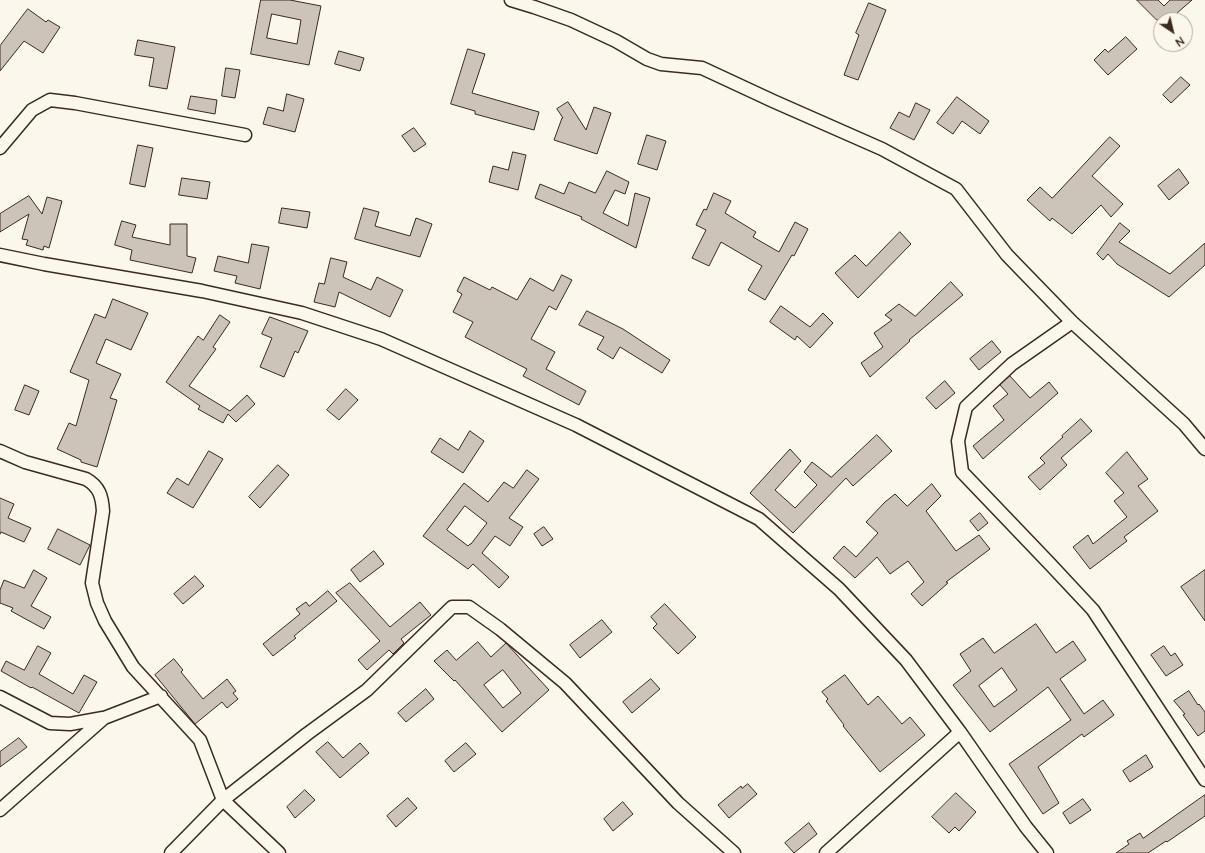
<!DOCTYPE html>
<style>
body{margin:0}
#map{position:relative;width:1205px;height:853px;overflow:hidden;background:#fbf7ec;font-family:"Architects Daughter",sans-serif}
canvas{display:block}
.north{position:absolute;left:1153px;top:12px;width:40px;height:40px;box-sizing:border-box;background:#fbf7ec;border:1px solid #aea59a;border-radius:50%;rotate:145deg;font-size:11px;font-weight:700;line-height:16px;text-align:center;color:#3b2a1e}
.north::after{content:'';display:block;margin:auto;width:14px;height:18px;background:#3b2a1e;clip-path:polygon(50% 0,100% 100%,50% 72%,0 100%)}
</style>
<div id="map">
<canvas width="1205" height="853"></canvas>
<div class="north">N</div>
</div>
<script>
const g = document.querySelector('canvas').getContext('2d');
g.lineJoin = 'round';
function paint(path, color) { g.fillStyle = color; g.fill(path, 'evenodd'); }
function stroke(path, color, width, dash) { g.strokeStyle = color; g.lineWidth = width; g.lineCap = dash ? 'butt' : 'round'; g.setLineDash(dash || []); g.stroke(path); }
const building = new Path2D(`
 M 261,0 L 290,0 L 321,6 L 309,65 L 251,54 ZM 272,14 L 301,20 L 297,44 L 267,38 Z
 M 1137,0 L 1158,0 L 1164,6 L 1170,0 L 1192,0 L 1169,20 L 1157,20 Z
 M 869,3 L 886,10 L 858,80 L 844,75 L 859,35 L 856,33 Z
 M 28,9 L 46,22 L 48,20 L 60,27 L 43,53 L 24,41 L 0,71 L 0,46 Z
 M 1126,37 L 1137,49 L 1108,75 L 1094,60 L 1105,49 L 1108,52 Z
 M 138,40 L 175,47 L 167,89 L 149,86 L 154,58 L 135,55 Z
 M 468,49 L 485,54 L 472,93 L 539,112 L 534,130 L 475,114 L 475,111 L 451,104 Z
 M 339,51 L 364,58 L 360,71 L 335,64 Z
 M 226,68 L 240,70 L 235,98 L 222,96 Z
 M 1181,77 L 1190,85 L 1171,103 L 1163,95 Z
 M 287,94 L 304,99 L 295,132 L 263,124 L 268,107 L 283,111 Z
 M 191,96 L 217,100 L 215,114 L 188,109 Z
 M 957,97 L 989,121 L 980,134 L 962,121 L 953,134 L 937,123 Z
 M 568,102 L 586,130 L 594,107 L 611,113 L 597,154 L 554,140 L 562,118 L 563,118 L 557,109 Z
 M 916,103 L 930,110 L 914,140 L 890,128 L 899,112 L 909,117 Z
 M 414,128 L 426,144 L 414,152 L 402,136 Z
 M 647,135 L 666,141 L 657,170 L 638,164 Z
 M 1110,137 L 1120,146 L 1092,176 L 1123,204 L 1111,217 L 1101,205 L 1072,234 L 1052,218 L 1050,221 L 1027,200 L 1040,187 L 1052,198 Z
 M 138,145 L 153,148 L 145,187 L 130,184 Z
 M 513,152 L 526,155 L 518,190 L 489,182 L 493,166 L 508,170 Z
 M 1179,169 L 1189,183 L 1169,200 L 1158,186 Z
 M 607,171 L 629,182 L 625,194 L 615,190 L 603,213 L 628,226 L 635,193 L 650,198 L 636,248 L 581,219 L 582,217 L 535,198 L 540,184 L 564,194 L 569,182 L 595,193 Z
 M 182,178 L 210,182 L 207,199 L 179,195 Z
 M 714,193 L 731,201 L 725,213 L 756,232 L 753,237 L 779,252 L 795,222 L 808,229 L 794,256 L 792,255 L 765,300 L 748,290 L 762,266 L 721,242 L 709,266 L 692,258 L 706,230 L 696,225 L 704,209 L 706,210 Z
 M 29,196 L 42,214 L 47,197 L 62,201 L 49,248 L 44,246 L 43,250 L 26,245 L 28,240 L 22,239 L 29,214 L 0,232 L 0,214 Z
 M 282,208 L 310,212 L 307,228 L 279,223 Z
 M 364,208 L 379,212 L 375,226 L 410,236 L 416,218 L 432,224 L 420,257 L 355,239 Z
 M 122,221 L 136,225 L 132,237 L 170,245 L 170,224 L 187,224 L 187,256 L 196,258 L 192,273 L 130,260 L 132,250 L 115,245 Z
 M 1120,223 L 1130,231 L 1119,242 L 1170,274 L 1205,243 L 1205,265 L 1169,297 L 1117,264 L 1108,254 L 1103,260 L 1097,254 Z
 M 900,232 L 911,244 L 858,298 L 835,273 L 855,255 L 866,266 Z
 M 252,244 L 269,247 L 260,289 L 235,283 L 237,276 L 214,271 L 218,256 L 248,263 Z
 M 331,258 L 347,262 L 343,277 L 371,290 L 377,277 L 403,290 L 390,317 L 339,292 L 335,307 L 314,302 L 319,283 L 324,284 Z
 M 562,275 L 572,280 L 556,310 L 549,306 L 531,339 L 555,352 L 546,369 L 586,391 L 579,405 L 523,376 L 527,369 L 465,337 L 473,322 L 453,312 L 462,294 L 457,291 L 464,277 L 490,290 L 492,287 L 517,300 L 530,278 L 553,291 Z
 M 951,282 L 963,295 L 909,340 L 910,341 L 870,377 L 861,363 L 883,347 L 874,333 L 892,320 L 885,315 L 899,304 L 915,316 Z
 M 113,299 L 148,313 L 131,350 L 106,339 L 96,363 L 121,374 L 110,398 L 117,400 L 97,467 L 81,462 L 81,460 L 57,449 L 69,423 L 76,426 L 89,380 L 70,372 L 95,314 L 105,318 Z
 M 781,306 L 810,327 L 823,313 L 833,323 L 810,348 L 797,336 L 795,340 L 770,322 Z
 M 587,311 L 623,329 L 670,360 L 662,373 L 620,347 L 613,359 L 597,349 L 604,337 L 579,325 Z
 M 220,315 L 230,322 L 213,347 L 216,349 L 189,386 L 230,411 L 247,395 L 255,404 L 236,422 L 228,414 L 223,423 L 198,409 L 200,406 L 166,382 L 198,336 L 203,340 Z
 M 270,317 L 308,331 L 298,353 L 295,351 L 284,377 L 260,367 L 272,338 L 262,334 Z
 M 992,341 L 1001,352 L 979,370 L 970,359 Z
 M 1010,376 L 1030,398 L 1049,382 L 1058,393 L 983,459 L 973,446 L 1004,420 L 993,406 L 1008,394 L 1000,385 Z
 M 945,381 L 955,393 L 936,409 L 926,398 Z
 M 25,385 L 39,391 L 29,415 L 15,410 Z
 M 346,389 L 358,400 L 339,420 L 327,410 Z
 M 1081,419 L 1092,431 L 1061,458 L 1067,465 L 1040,490 L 1028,477 L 1045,463 L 1040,458 L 1063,437 L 1062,436 Z
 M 470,431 L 484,441 L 463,473 L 431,452 L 440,438 L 458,450 Z
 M 877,435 L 892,451 L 853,486 L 846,478 L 793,533 L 750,493 L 790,449 L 801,461 L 775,490 L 795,508 L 817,485 L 804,472 L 812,462 L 831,477 Z
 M 209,451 L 223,459 L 193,508 L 167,493 L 177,478 L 188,485 Z
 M 1127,452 L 1148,479 L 1138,486 L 1158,511 L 1124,537 L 1127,541 L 1090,569 L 1073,547 L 1088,535 L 1093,544 L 1127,517 L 1114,501 L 1124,493 L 1106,473 Z
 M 278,465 L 289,475 L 260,508 L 249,497 Z
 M 527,470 L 539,479 L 509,518 L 523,527 L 510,546 L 495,536 L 482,553 L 509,577 L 499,588 L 473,564 L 468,569 L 423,536 L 464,483 L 488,502 L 504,482 L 513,488 ZM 465,506 L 487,523 L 471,544 L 470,544 L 468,546 L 447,530 Z
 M 932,484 L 941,496 L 926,511 L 956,551 L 979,535 L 990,549 L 946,582 L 948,583 L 922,606 L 911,594 L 924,582 L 908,561 L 890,574 L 877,557 L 855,578 L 833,558 L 844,546 L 856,557 L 878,533 L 866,522 L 885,502 L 895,494 L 907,506 Z
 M 0,498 L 14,504 L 8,518 L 31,528 L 24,542 L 1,532 L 0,534 Z
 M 980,513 L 988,523 L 978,531 L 970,521 Z
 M 544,527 L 553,539 L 542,546 L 534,534 Z
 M 58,529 L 90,545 L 80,565 L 48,549 Z
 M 374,551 L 384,564 L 360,582 L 351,570 Z
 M 34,570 L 47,578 L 31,606 L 51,617 L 44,629 L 11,611 L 13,608 L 0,603 L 0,590 L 4,580 L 24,588 Z
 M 1205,570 L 1205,621 L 1181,587 Z
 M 195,576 L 204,586 L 183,604 L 174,594 Z
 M 350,583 L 390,627 L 420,602 L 431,615 L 401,639 L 404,643 L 393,654 L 389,650 L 367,670 L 358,660 L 380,641 L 336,593 Z
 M 328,591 L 337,601 L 294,636 L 296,638 L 273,656 L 263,644 L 300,614 L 296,609 L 306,602 L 309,606 Z
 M 665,604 L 696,637 L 678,654 L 653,628 L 657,624 L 651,617 Z
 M 602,620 L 612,632 L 580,658 L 570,645 Z
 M 1036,624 L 1056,653 L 1073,641 L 1086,660 L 1060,679 L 1084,714 L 1103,700 L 1114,715 L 1084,737 L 1082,734 L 1038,767 L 1059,803 L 1043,814 L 1009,764 L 1071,720 L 1048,687 L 990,732 L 953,685 L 971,671 L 960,654 L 983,638 L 994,653 ZM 1002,668 L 1017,690 L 994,707 L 979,686 Z
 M 478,642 L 491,657 L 506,643 L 549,690 L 502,732 L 455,680 L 454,681 L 434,661 L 447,650 L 456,660 ZM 503,670 L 521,693 L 503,708 L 484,685 Z
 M 38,646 L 51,653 L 39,674 L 73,694 L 84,675 L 97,682 L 79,713 L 32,687 L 31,688 L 1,671 L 6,661 L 24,670 Z
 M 1164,646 L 1171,656 L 1175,653 L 1183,665 L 1166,676 L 1151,655 Z
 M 174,659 L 183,670 L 181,672 L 203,699 L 227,679 L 236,691 L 233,693 L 238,699 L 227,708 L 222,702 L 195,724 L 155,675 Z
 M 845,675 L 868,705 L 878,696 L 902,724 L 910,717 L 925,735 L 880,772 L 843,726 L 844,725 L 826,701 L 828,699 L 822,692 Z
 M 651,679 L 660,689 L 632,713 L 623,702 Z
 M 426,689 L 434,699 L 406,722 L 398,713 Z
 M 1189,691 L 1198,705 L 1199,704 L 1205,712 L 1205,731 L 1198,736 L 1183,715 L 1185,714 L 1174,701 Z
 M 19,738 L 27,747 L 0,767 L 0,752 Z
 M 328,742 L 343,758 L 360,743 L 369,753 L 340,778 L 316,752 Z
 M 466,743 L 476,754 L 454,772 L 445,761 Z
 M 1146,755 L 1153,767 L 1130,782 L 1123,771 Z
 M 748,784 L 757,794 L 729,818 L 718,805 L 741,786 L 742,788 Z
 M 305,790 L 315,800 L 295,818 L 287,807 Z
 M 956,793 L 976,812 L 959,831 L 955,827 L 949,833 L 932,817 Z
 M 1205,795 L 1205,816 L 1167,842 L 1166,841 L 1148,853 L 1116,853 L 1129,844 L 1127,841 L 1140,833 L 1143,838 Z
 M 408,798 L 417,808 L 396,827 L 387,816 Z
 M 1083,799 L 1091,810 L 1070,824 L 1063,813 Z
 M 623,802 L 633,814 L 613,831 L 604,819 Z
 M 809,823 L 817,834 L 794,853 L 785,843 Z`);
paint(building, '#ccc4b9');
stroke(building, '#3b2a1e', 1);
const street = new Path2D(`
 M 511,0 L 534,7 L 571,20 L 616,41 L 647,59 L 661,64 L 702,68 L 773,101 L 882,149 L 956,189 L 1007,255 L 1072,322 L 1184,424 L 1205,449
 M 0,148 L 32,110 L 50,100 L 75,103 L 245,135
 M 0,255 L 44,264 L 202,291 L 302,313 L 381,339 L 576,425 L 759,519 L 839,589 L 906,660 L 960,732 L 1026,827 L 1047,853
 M 1072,322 L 1012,364 L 966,407 L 958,441 L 962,472 L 1050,564 L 1093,610 L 1205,780
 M 0,451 L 25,462 L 86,479 C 100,487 102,497 103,511 L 92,583 L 97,603 L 105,621 L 133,667 L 200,740 L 223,800 L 279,853
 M 0,697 L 50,723 L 70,724 L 103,718
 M 0,810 L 104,718 L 161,696
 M 171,853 L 223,800 L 307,734 L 367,690 L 452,607 L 469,607 L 500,629 L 565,683 L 678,803 L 734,853
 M 826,853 L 960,732`);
stroke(street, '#3b2a1e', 15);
stroke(street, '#fbf7ec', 12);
</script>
